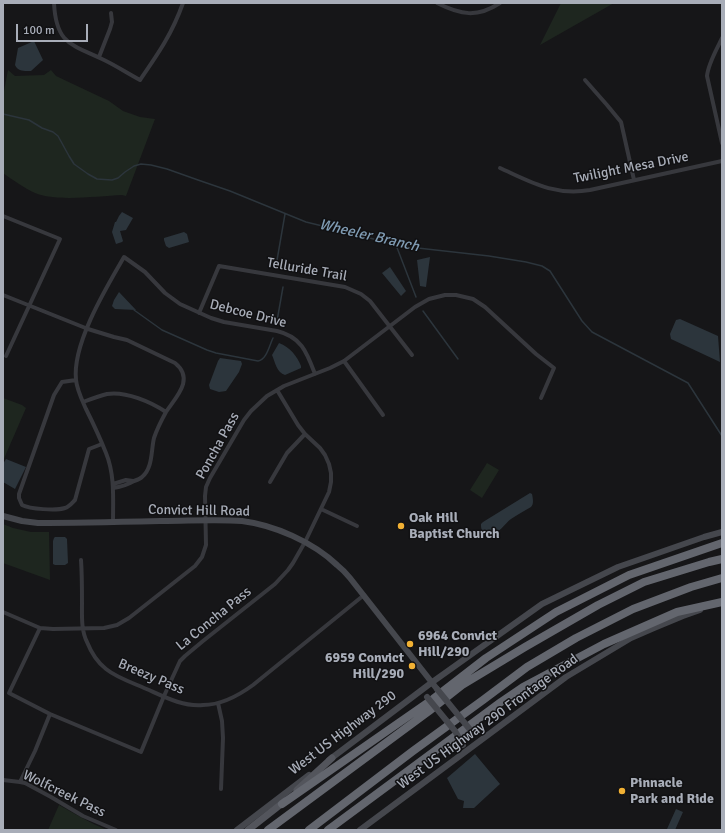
<!DOCTYPE html>
<style>
body{margin:0}
#map{position:relative;width:725px;height:833px;overflow:hidden;background:#161618;font-family:Signika,sans-serif}
canvas{display:block}
.frame{position:absolute;inset:0;border:4px solid #a8adb8;pointer-events:none}
.scale{position:absolute;left:16px;top:24px;width:72px;height:18px;box-sizing:border-box;border:2px solid #a8adb8;border-top:0;padding-left:5px;font-size:12px;line-height:14px;white-space:nowrap;color:#a8adb8;-webkit-text-stroke:3px #111113;paint-order:stroke}
</style>
<div id="map">
<canvas width="725" height="833"></canvas>
<div class="frame"></div>
<div class="scale">100 m</div>
</div>
<script>
const g = document.querySelector('canvas').getContext('2d');
g.lineJoin = 'round';
function paint(path, color) { g.fillStyle = color; g.fill(path, 'evenodd'); }
function stroke(path, color, width, dash) { g.strokeStyle = color; g.lineWidth = width; g.lineCap = dash ? 'butt' : 'round'; g.setLineDash(dash || []); g.stroke(path); }
function write(font, color, halo, rows, align = 'center') {
  g.font = font + ' Signika,sans-serif'; g.lineWidth = 3; g.setLineDash([]); g.textBaseline = 'middle'; g.strokeStyle = halo; g.fillStyle = color; for (const [text, x, y, turn = 0] of rows) {
    g.save(); g.translate(x, y); g.rotate((+turn || 0) * Math.PI / 180); g.textAlign = isNaN(turn) ? turn : align; if (halo) g.strokeText(text, 0, 0); g.fillText(text, 0, 0); g.restore();
  }
}
paint(new Path2D(`
 M 561,3 L 614,3 L 540,45 Z
 M 8,70 L 15,76 L 44,75 L 51,70 L 56,76 L 109,101 L 123,111 L 140,117 L 155,119 L 126,196 L 122,195 C 98,196 56,202 35,193 C 24,188 13,180 3,173 L 3,96 Z
 M 3,398 L 22,405 L 26,408 L 3,461 Z
 M 487,463 L 499,470 L 482,498 L 470,490 Z
 M 3,524 L 13,528 L 31,532 L 49,532 L 50,580 L 3,563 Z
 M 59,805 C 75,814 90,823 107,830 L 48,830 Z`), '#1e261f');
paint(new Path2D(`
 M 34,41 L 43,60 L 31,71 C 25,71 18,72 15,65 L 18,48 Z
 M 122,212 L 133,218 L 126,230 L 120,231 L 123,241 L 122,242 L 116,244 L 112,232 L 115,222 L 116,222 L 119,216 Z
 M 184,232 L 187,234 L 189,242 L 169,248 L 166,246 L 164,240 L 164,238 Z
 M 430,257 L 426,287 L 420,286 L 417,260 Z
 M 390,267 L 406,291 L 401,296 L 382,273 Z
 M 119,292 L 136,310 L 115,309 L 112,306 L 114,300 Z
 M 680,319 L 718,336 L 720,362 L 671,339 L 670,334 L 676,320 Z
 M 279,343 C 290,347 297,356 301,366 L 301,368 L 285,375 C 277,373 275,362 272,355 Z
 M 220,358 L 241,361 L 242,364 L 239,372 L 226,391 L 219,392 L 210,389 L 209,385 L 218,361 Z
 M 6,459 L 26,467 L 15,489 L 3,482 L 3,464 Z
 M 530,493 L 532,494 C 533,499 534,504 531,507 C 524,511 517,515 511,519 C 504,524 495,540 485,533 C 481,530 481,528 481,524 L 483,522 Z
 M 55,537 L 65,537 L 67,539 L 68,563 L 65,565 L 55,565 L 53,564 L 53,541 L 54,538 Z
 M 475,754 L 500,784 L 474,808 L 463,808 L 464,801 L 458,799 L 447,778 Z
 M 676,809 L 683,812 L 675,830 L 665,830 L 667,829 Z`), '#2c353c');
stroke(new Path2D(`
 M 3,114 L 29,120 L 42,128 L 53,132 L 58,136 L 69,156 L 74,164 L 88,174 L 97,179 L 112,180 L 118,178 L 125,172 L 134,166 L 141,164 L 151,165 L 167,169 L 198,180 L 230,191 L 306,222 L 343,231 L 400,246 L 489,256 L 526,262 L 542,266 L 550,271 L 582,321 L 592,332 L 688,383 L 722,436
 M 396,245 L 416,297
 M 276,266 L 285,214
 M 134,310 L 162,330 L 207,350 L 216,353 L 258,361 C 267,359 269,346 273,338
 M 423,311 L 458,359
 M 277,321 L 283,287`), '#2c353c', 1.5);
stroke(new Path2D(`
 M 54,3 C 56,43 70,44 102,59 C 115,65 127,73 140,80 C 158,54 172,34 183,3
 M 437,3 C 461,15 477,18 500,3
 M 722,38 C 717,49 708,64 707,76 L 722,143
 M 99,57 L 110,29 L 112,22 L 111,13
 M 585,80 L 607,105 L 621,122 L 634,180
 M 500,168 C 531,182 554,196 590,190 L 722,161
 M 3,216 L 60,239 L 6,356
 M 3,295 L 88,329 L 114,337 L 127,340 L 175,363 C 195,379 176,397 166,412
 M 199,313 L 219,266 L 345,287 L 361,294 L 370,301 L 412,355
 M 344,361 L 383,415
 M 76,380 L 62,382 L 54,395 L 19,494 L 19,498 L 22,505 C 30,509 56,511 65,508 C 69,507 72,503 75,500 L 89,449 L 102,444
 M 83,402 C 91,399 99,396 107,394 C 126,391 151,402 166,412 C 161,421 157,429 154,438 C 151,450 153,468 142,477 C 140,479 137,480 134,481 C 127,485 121,487 113,488
 M 270,482 L 287,453 L 305,434
 M 113,484 L 126,480 L 133,481
 M 321,509 L 357,526
 M 113,522 C 113,499 115,475 106,453 C 100,438 93,423 86,409 C 82,400 77,390 76,380 C 72,344 106,288 124,257 L 145,272 L 165,293 L 180,304 L 211,318 L 224,322 L 277,331 C 302,337 307,353 315,374
 M 81,560 C 82,574 82,588 82,603 C 82,616 81,630 87,642 C 91,652 97,662 106,669 C 116,677 130,682 142,687 C 161,695 181,707 203,705 C 222,705 238,696 253,685 L 364,595
 M 3,612 L 40,628 L 53,629 L 104,628 L 117,625 L 129,618 L 195,566 L 202,557 L 206,545 L 205,496 L 206,487 L 210,478 L 244,420 L 251,411 L 267,396 L 284,386 L 330,368 L 344,361 L 415,307 L 429,299 L 445,295 L 456,295 L 473,299 L 485,307 L 536,354 L 554,368 L 541,398
 M 40,628 L 9,693 L 50,714 L 141,752 L 164,696 L 180,661 L 185,656 L 203,641 L 275,584 L 288,570 L 293,563 L 305,542 L 329,492 L 331,482 L 331,473 L 329,464 L 325,455 L 320,448 L 305,434 L 298,425 L 277,390
 M 218,703 L 222,721 L 223,738 L 221,789
 M 3,780 L 20,782 L 25,783 L 51,797 L 83,816 L 116,830
 M 20,782 L 35,751 L 50,714`), '#37383d', 4);
stroke(new Path2D(`
 M 3,516 L 22,521 L 38,523 C 80,523 121,522 163,521 C 188,521 216,519 242,521 C 274,525 313,542 337,565 C 342,569 346,573 350,578 L 437,689
 M 329,760 L 431,683 L 542,604 L 618,567 L 704,537 L 722,532
 M 237,830 L 309,775
 M 360,830 L 566,677 L 631,638 L 654,628 L 683,616 L 700,610`), '#45474d', 6);
stroke(new Path2D(`
 M 297,790 L 332,758
 M 248,830 L 285,801`), '#53555c', 7);
stroke(new Path2D(`
 M 282,804 L 433,699 L 486,658 L 556,612 L 629,575 L 722,543
 M 268,830 L 429,711 L 462,685 L 525,647 L 598,605 L 644,582 L 709,562 L 722,559
 M 309,830 L 413,751 L 483,700 L 527,667 L 576,638 L 633,609 L 691,587 L 722,578
 M 328,830 L 501,702 L 523,687 L 604,644 L 677,612 L 722,602`), '#63666e', 8);
stroke(new Path2D(`
 M 437,689 L 472,732
 M 427,697 L 455,731 L 463,745`), '#45474d', 6);
for (const [x, y, r, color] of [
 [401,526,4,"#f2b134"],
 [410,644,4,"#f2b134"],
 [412,666,4,"#f2b134"],
 [622,791,4,"#f2b134"]
]) { const dot = new Path2D(); dot.arc(x, y, r, 0, 2 * Math.PI); g.fillStyle = color; g.fill(dot); stroke(dot, '#111113', 1.5); }
write('14px', '#a8adb8', '#111113', [
 ["Twilight Mesa Drive",631,168,-11],
 ["Telluride Trail",307,270,10],
 ["Debcoe Drive",248,314,14],
 ["Poncha Pass",218,446,-61],
 ["Convict Hill Road",199,511,1],
 ["La Concha Pass",214,619,-39],
 ["Breezy Pass",151,677,23],
 ["West US Highway 290 Frontage Road",488,722,-36],
 ["West US Highway 290",343,733,-37],
 ["Wolfcreek Pass",64,794,26]
]);
write('bold 14px', '#a8adb8', '#111113', [
 ["Oak Hill",409,518],
 ["Baptist Church",409,534],
 ["6964 Convict",418,636],
 ["Hill/290",418,652],
 ["6959 Convict",404,658,"right"],
 ["Hill/290",404,674,"right"],
 ["Pinnacle",630,783],
 ["Park and Ride",630,799]
], 'left');
write('italic 15px', '#7f9bb3', '#111113', [
 ["Wheeler Branch",369,236,13]
]);
</script>
